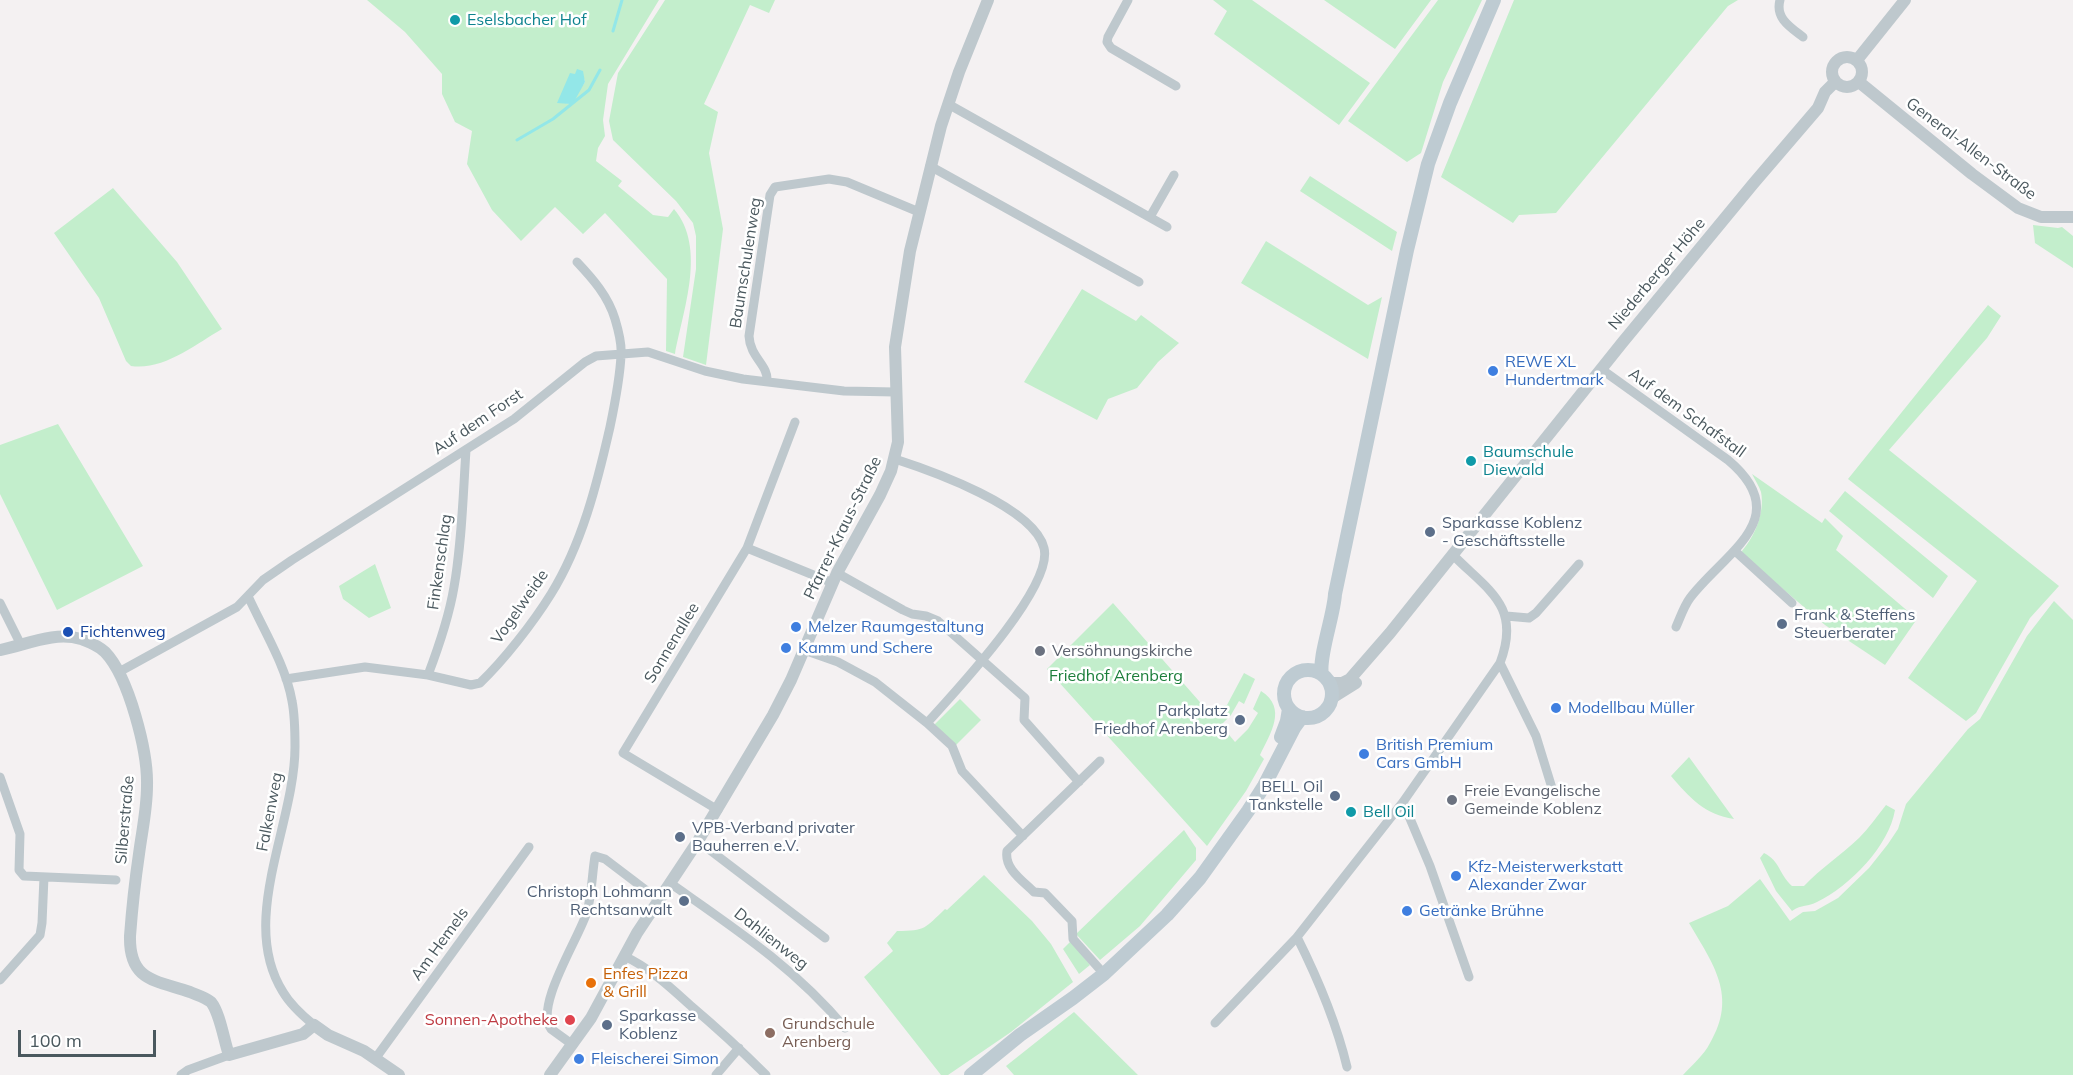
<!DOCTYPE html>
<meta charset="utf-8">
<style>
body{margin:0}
#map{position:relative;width:2073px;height:1075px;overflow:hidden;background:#f4f1f2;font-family:Mulish,sans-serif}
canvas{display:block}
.scale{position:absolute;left:18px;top:1030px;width:138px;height:27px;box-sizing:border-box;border:3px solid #4a585e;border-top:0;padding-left:8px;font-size:18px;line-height:21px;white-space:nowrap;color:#4a585e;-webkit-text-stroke:4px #fff;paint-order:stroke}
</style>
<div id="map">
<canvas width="2073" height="1075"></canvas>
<div class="scale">100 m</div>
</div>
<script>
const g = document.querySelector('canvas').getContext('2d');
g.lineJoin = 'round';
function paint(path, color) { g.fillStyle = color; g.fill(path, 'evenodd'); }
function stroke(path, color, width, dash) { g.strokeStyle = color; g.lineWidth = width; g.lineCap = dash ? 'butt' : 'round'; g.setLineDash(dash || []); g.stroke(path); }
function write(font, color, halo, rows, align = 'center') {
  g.font = font + ' Mulish,sans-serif'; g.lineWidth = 5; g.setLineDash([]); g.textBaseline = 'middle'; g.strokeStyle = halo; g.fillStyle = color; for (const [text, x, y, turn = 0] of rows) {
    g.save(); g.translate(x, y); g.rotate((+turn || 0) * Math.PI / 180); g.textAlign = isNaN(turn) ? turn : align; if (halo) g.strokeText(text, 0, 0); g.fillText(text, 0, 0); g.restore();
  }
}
paint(new Path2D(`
 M 367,0 L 659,0 L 608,84 L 603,120 L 605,136 L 598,148 L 596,161 L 622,181 L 618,186 L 653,215 L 668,217 L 674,209 C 707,248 683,310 675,354 L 666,351 L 667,279 L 605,213 L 583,234 L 555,207 L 521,241 L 492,210 L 467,164 L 472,131 L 455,122 L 442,94 L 442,74 L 435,66 L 405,32 ZM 575,74 L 583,75 L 585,82 L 570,104 L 561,102 Z
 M 665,0 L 775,0 L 769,13 L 750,5 L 704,104 L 718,112 L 709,153 L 723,229 L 706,365 L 683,357 L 696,269 L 696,236 L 693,223 L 676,201 L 613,140 L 609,121 L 618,73 Z
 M 1213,0 L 1252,0 L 1370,83 L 1339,125 L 1214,34 L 1227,11 Z
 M 1324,0 L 1431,0 L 1395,49 Z
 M 1438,0 L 1482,0 L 1443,82 L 1421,153 L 1407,162 L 1348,121 Z
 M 1514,0 L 1738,0 L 1728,6 L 1556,213 L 1519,215 L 1513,223 L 1441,177 Z
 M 1310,176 L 1397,232 L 1392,251 L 1300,191 Z
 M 113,188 L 177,262 L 222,329 C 196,344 163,371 131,366 L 126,361 L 99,298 L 54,233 Z
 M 2033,225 L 2058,228 L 2062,227 L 2073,236 L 2073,268 L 2035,243 Z
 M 1266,241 L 1368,305 L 1382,297 L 1368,359 L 1241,283 Z
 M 1082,289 L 1136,321 L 1141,315 L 1179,343 L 1158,362 L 1137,388 L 1108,399 L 1097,420 L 1024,382 Z
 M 1988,305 L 2001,316 L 1987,338 L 1889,450 L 2059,586 L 2030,618 L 1976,713 L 1966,721 L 1908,678 L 1977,581 L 1848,479 Z
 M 58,424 L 143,566 L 57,610 L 0,494 L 0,445 Z
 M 1752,474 L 1822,523 L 1825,518 L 1843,536 L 1836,550 L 1917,619 L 1885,665 L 1825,625 L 1743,555 L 1742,551 C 1755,536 1765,512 1761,492 C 1759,486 1755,480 1752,474 Z
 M 1845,491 L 1948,576 L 1933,598 L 1829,511 Z
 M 375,564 L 391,608 L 369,618 L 343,599 L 339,586 Z
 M 2054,601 L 2073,620 L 2073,1075 L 1683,1075 C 1692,1065 1704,1055 1710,1043 C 1738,996 1713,964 1689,923 L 1728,906 L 1760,879 L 1790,921 L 1803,912 L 1815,911 L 1838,898 L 1869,868 L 1888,844 L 1898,829 L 1906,804 L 1968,729 L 1980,719 L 2027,636 Z
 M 1113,603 L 1206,709 L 1227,705 L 1244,673 L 1255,679 L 1244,704 L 1239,701 L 1231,715 L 1221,725 L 1235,742 L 1248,729 L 1258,713 L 1253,709 L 1261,691 C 1288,708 1270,734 1260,755 L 1264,759 L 1246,791 L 1207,846 L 1047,669 Z
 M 960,699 L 981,720 L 955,746 L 934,725 Z
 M 1689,757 L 1734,819 C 1705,815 1689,797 1671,776 Z
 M 1886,805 L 1895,810 C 1889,846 1850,886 1817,902 C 1808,907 1802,904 1792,911 L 1776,891 L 1760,858 L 1764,853 C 1780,861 1779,874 1792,886 L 1804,886 C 1821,868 1841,855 1859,838 C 1869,828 1877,816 1886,805 Z
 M 1184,830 L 1196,848 L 1196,860 L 1140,926 L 1100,960 L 1076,934 Z
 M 984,875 L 1032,921 L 1051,944 L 1073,982 L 1011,1032 L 948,1075 L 941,1075 L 864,977 L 893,951 L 887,943 L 897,931 C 926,931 925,928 945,909 L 947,910 Z
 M 1071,941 L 1090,965 L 1079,974 L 1063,949 Z
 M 1074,1012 L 1138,1075 L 1014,1075 L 1006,1066 Z`), '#c3eecc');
paint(new Path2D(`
 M 577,69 L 583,71 L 585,82 L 575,100 L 570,104 L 557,103 L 570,73 L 575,74 Z`), '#93e7e8');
stroke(new Path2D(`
 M 613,31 L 622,0
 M 517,140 L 553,119 L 589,90 L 600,70`), '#93e7e8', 3);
stroke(new Path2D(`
 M 1128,0 L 1108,37 L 1107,42 L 1111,48 L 1176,86
 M 1780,0 C 1775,18 1790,27 1803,37
 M 948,104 L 1167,227
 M 930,166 L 1139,282
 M 1150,217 L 1174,175
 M 1601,369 L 1728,460 C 1797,518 1724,553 1690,598 C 1684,606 1680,618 1676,627
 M 767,382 C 769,365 750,358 749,336 L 770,195 L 775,187 L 829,179 L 847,182 L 919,212
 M 795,422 L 747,548 L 833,583
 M 895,459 C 932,471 1034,507 1044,548 C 1054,587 954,693 927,723
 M 1735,551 L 1792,603
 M 837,573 L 903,610 L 912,614 L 926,616 L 938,621 L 1025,698 L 1024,720 L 1079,782
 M 248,596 C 263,629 286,666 292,701 C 295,716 295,732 295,747 C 295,824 238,921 283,992 C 290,1004 303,1016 314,1025
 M 0,603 L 21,645
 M 1506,616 L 1529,618 L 1536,613 L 1579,564
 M 804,650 L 838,662 L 875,682 L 927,723 L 952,746 L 962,771 L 1023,836
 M 1500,663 L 1536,736 L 1552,788
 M 119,672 L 237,607 L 263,580 L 292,560 L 514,419 L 585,362 L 596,356 L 648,352 L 705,371 L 743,379 L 844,391 L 895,392
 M 428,675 C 439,646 449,617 454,587 C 462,542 463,495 466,450
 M 286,679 L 365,667 L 428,675 L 471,685 L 480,683 C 504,660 533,623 551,594 C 582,544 597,484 610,427 C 615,403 620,379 621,355 C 622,344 618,329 615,319 C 608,296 593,279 577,262
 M 1100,761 L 1007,851 C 1004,869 1023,881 1034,892 L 1045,893 L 1072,921 L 1073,939 L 1104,974
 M 0,777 L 20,834 L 19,870 L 24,876 L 116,880
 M 1403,802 L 1430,866 L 1469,977
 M 718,810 L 623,753 L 747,548
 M 698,841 L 825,938
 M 670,883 C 734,928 794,967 845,1028
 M 1297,937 C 1318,979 1336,1021 1347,1067
 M 624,956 C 650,968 670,987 691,1006 C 717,1028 742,1051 766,1075
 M 0,980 L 40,935 L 42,923 L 44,877
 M 1215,1023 L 1297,937 L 1403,802 L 1500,663 C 1522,605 1487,590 1452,554
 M 573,1045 L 551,1029 C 534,1007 579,938 587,912 C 592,894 592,874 595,856 L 605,859 L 659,900
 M 375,1059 L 529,847
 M 181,1075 L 188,1070 L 229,1055
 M 716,1075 L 739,1048`), '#bec8cd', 9);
stroke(new Path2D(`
 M1832 72a15 15 0 1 1 30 0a15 15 0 1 1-30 0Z
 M 1857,60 L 1905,0
 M 1859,82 L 1972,174 L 2018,208 L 2041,217 L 2073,217
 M 0,650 C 26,645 54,631 81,639 C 89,642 99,646 105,652 C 129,677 148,752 147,786 C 147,809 142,831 139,854 C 135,881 132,909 130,936 C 129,981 155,980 190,992 C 197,995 205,997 211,1002 C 220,1013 224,1041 229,1055 L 303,1034 L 314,1025 L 328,1035 L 364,1051 L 399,1075
 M 1330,683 L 1342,683 L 1350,679 L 1390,633 L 1622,343 L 1753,184 L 1818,108 L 1825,92 L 1835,82
 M 1332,698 L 1356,683
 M 550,1075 L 591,1018 L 637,933 L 698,841 L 773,715 L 791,680 L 837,573 L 880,495 L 891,471 L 898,442 L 895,347 L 910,251 L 941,126 L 959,72 L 988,0`), '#bec8cd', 12);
stroke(new Path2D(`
 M1284 694a24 24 0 1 1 48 0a24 24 0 1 1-48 0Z
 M 1322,674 C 1318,658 1334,615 1335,594 L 1407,250 L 1428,164 L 1450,103 L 1494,0
 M 1281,737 L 1287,721 L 1289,709
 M 971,1075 L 1020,1035 L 1073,998 L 1104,974 L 1167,915 L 1200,878 L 1248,811 L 1264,786 L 1294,728 L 1302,717`), '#becbd2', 14);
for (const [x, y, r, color] of [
 [455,20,6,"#0f9aa8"],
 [1493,371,6,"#3f7fe0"],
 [1471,461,6,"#0f9aa8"],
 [1430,532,6,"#5c6f8a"],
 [1782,624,6,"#5c6f8a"],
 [796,627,6,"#3f7fe0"],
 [68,632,6,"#1a4fb4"],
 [786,648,6,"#3f7fe0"],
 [1040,651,6,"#6b7280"],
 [1556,708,6,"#3f7fe0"],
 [1240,720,6,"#5c6f8a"],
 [1364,754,6,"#3f7fe0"],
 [1335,796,6,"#5c6f8a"],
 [1452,800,6,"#6b7280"],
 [1351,812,6,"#0f9aa8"],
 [680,837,6,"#5c6f8a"],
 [1456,876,6,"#3f7fe0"],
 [684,901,6,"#5c6f8a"],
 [1407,911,6,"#3f7fe0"],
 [591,983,6,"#e8710a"],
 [570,1020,6,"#e0444e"],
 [607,1025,6,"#5c6f8a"],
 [770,1033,6,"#8d6e63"],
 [579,1059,6,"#3f7fe0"]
]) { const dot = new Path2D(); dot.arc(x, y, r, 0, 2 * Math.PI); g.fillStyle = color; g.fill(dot); stroke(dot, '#fff', 2); }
write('16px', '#0d838f', '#fff', [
 ["Eselsbacher Hof",467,20],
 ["Baumschule",1483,452],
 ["Diewald",1483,470],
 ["Bell Oil",1363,812]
], 'left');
write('16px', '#4a585e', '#fff', [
 ["General-Allen-Straße",1971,149,37],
 ["Baumschulenweg",746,263,-81],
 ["Niederberger Höhe",1657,274,-50],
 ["Auf dem Schafstall",1687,413,36],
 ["Auf dem Forst",478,422,-34],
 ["Pfarrer-Kraus-Straße",843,528,-64],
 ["Finkenschlag",440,562,-82],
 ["Vogelweide",520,607,-55],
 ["Sonnenallee",672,643,-59],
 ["Falkenweg",270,812,-79],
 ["Silberstraße",125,820,-85],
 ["Dahlienweg",771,939,38],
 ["Am Hemels",440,944,-54]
]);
write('16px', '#366cbe', '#fff', [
 ["REWE XL",1505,362],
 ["Hundertmark",1505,380],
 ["Melzer Raumgestaltung",808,627],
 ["Kamm und Schere",798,648],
 ["Modellbau Müller",1568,708],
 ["British Premium",1376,745],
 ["Cars GmbH",1376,763],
 ["Kfz-Meisterwerkstatt",1468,867],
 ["Alexander Zwar",1468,885],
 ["Getränke Brühne",1419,911],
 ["Fleischerei Simon",591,1059]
], 'left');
write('16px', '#4e5e75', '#fff', [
 ["Sparkasse Koblenz",1442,523],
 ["- Geschäftsstelle",1442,541],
 ["Frank & Steffens",1794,615],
 ["Steuerberater",1794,633],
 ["Parkplatz",1228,711,"right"],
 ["Friedhof Arenberg",1228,729,"right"],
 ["BELL Oil",1323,787,"right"],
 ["Tankstelle",1323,805,"right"],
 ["VPB-Verband privater",692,828],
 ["Bauherren e.V.",692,846],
 ["Christoph Lohmann",672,892,"right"],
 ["Rechtsanwalt",672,910,"right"],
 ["Sparkasse",619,1016],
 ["Koblenz",619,1034]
], 'left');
write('16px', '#164399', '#fff', [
 ["Fichtenweg",80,632]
], 'left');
write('16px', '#5b616d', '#fff', [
 ["Versöhnungskirche",1052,651],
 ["Freie Evangelische",1464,791],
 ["Gemeinde Koblenz",1464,809]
], 'left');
write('16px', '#1c7e3b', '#fff', [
 ["Friedhof Arenberg",1116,676]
]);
write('16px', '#c56008', '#fff', [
 ["Enfes Pizza",603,974],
 ["& Grill",603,992]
], 'left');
write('16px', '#be3a42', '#fff', [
 ["Sonnen-Apotheke",558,1020]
], 'right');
write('16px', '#785e54', '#fff', [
 ["Grundschule",782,1024],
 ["Arenberg",782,1042]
], 'left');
</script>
